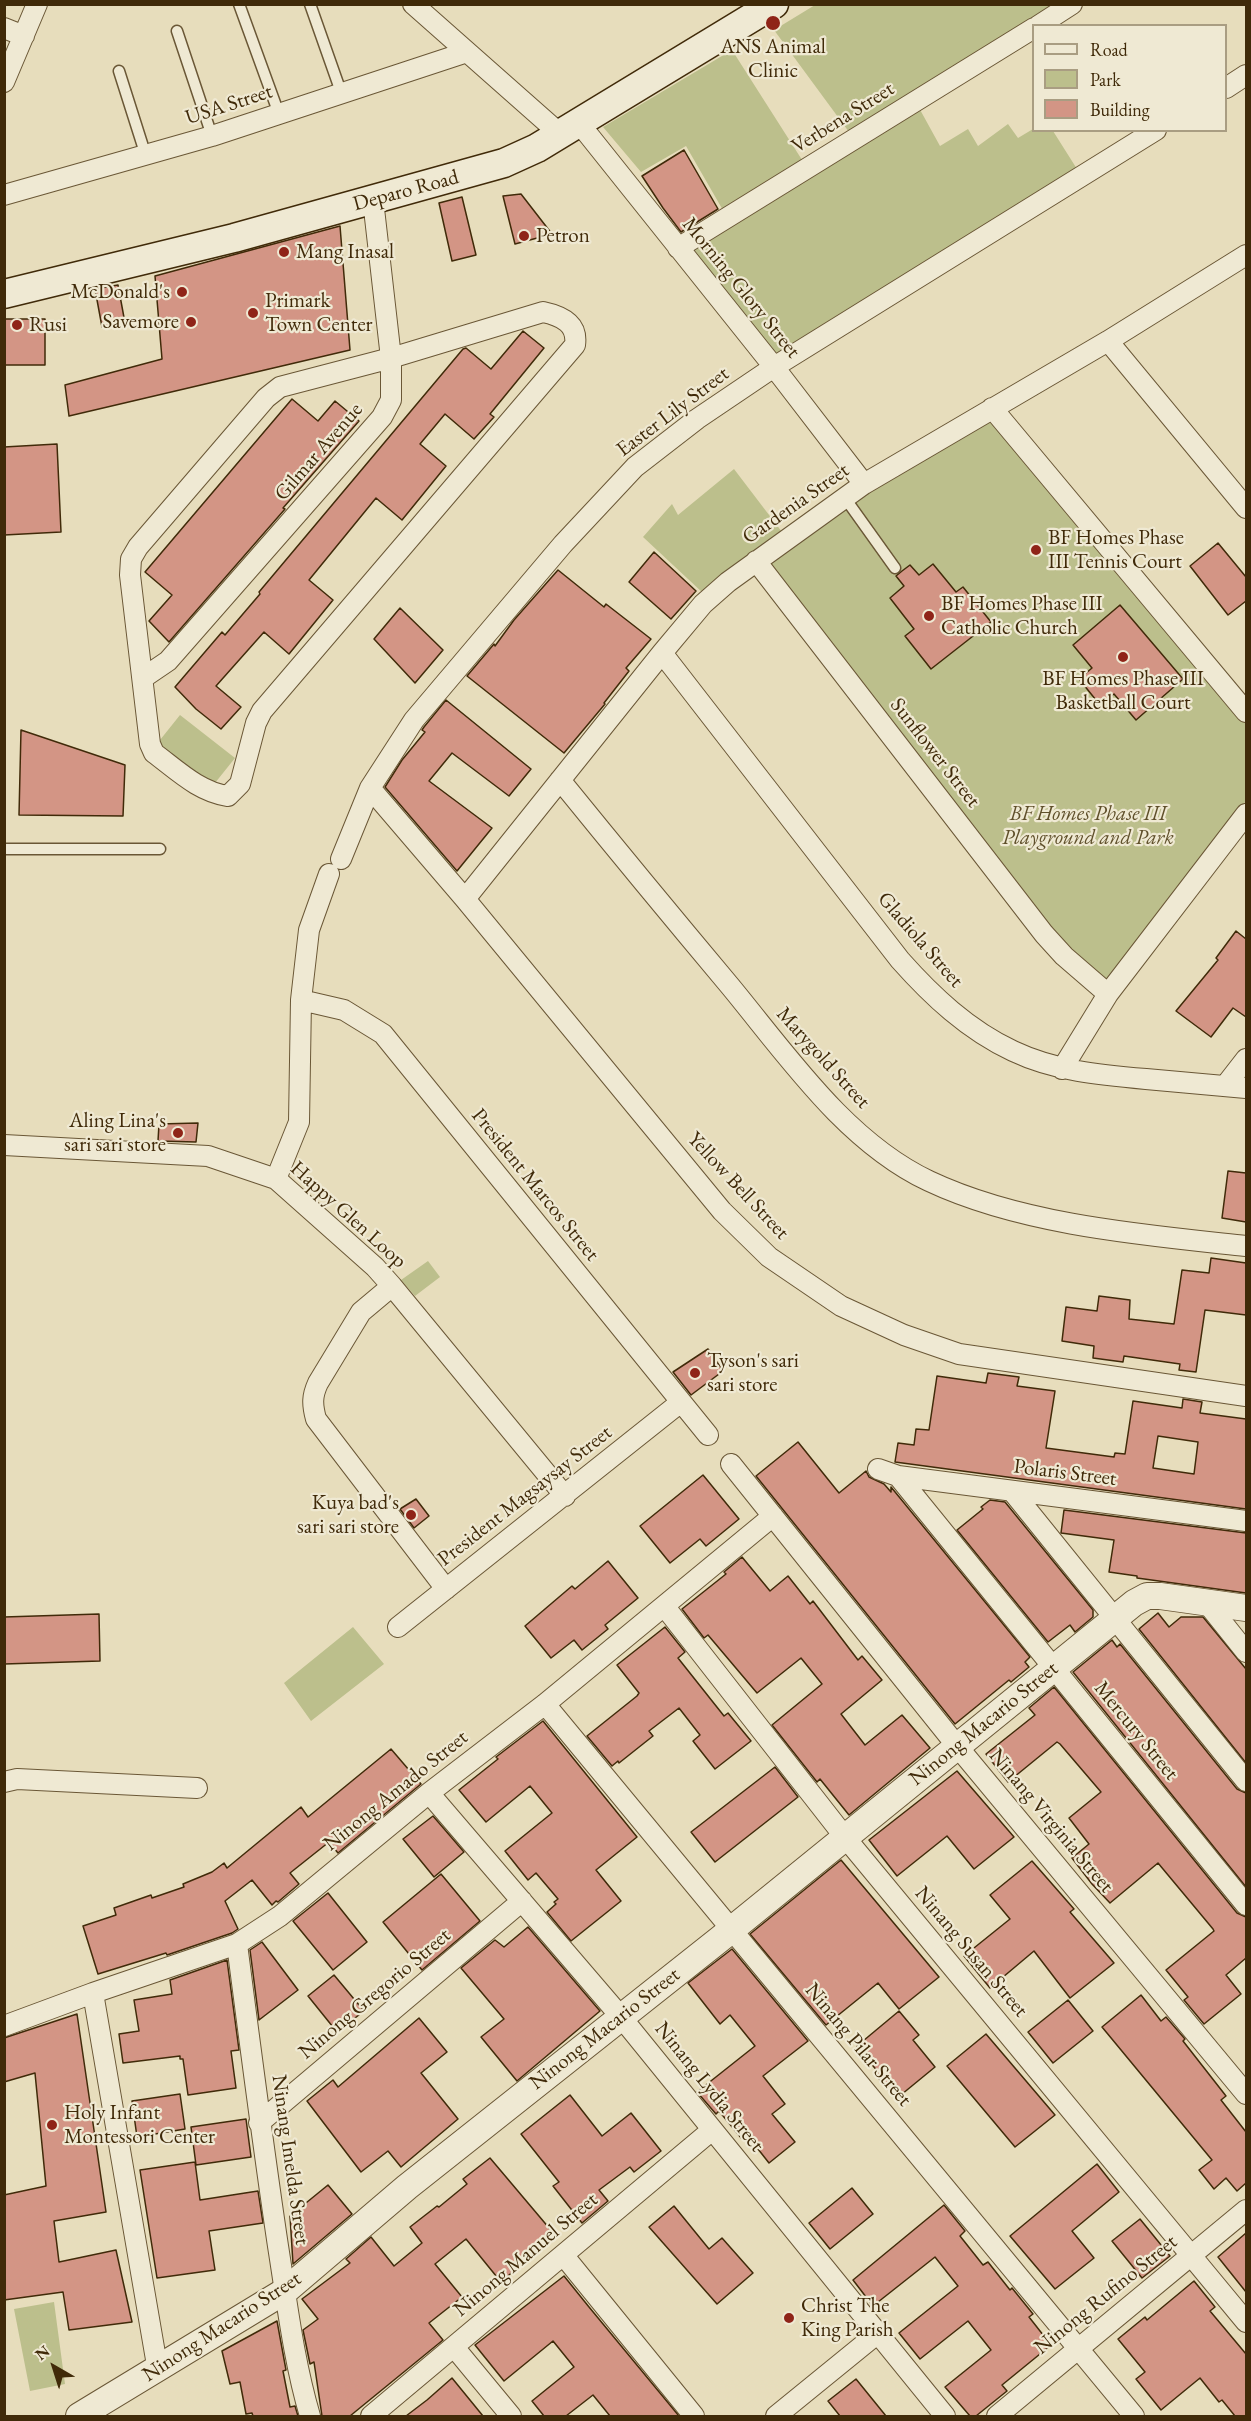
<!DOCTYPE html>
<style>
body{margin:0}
#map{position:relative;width:1251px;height:2421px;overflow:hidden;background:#e7ddbc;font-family:"EB Garamond",serif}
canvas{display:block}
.frame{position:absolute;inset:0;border:6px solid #402a09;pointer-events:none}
.legend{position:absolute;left:1032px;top:24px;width:195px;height:108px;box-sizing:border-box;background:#efe9d3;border:2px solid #a99d82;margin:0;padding:8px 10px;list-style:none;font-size:18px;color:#402a09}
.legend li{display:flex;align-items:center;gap:12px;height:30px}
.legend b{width:30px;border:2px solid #a99d82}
.north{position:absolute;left:24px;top:2337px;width:60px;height:60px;-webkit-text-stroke:4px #efe9d3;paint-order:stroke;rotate:321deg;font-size:16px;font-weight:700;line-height:24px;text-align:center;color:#402a09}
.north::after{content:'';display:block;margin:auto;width:21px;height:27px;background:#402a09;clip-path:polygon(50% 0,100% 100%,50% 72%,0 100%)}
</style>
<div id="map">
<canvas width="1251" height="2421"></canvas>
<div class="frame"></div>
<ul class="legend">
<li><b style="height:8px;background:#efe9d3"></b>Road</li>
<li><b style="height:16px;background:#bcbf8c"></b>Park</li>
<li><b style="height:16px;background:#d39585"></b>Building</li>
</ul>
<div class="north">N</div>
</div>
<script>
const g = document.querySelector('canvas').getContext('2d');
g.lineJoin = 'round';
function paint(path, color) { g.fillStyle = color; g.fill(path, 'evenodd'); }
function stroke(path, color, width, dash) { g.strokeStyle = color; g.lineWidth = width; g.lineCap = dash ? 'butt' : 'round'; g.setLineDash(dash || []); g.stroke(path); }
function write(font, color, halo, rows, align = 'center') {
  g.font = font + ' "EB Garamond",serif'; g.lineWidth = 4.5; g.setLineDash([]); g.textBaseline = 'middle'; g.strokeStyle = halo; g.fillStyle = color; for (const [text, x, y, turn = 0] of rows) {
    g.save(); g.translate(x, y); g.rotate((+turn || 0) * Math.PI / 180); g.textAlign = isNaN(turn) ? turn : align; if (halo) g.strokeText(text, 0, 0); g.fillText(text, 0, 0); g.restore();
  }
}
paint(new Path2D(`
 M 815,5 L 1059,5 L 849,132 L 774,30 Z
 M 732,50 L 804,163 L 724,212 L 686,146 L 641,172 L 603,127 Z
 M 918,106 L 940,146 L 968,129 L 978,146 L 1008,124 L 1018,138 L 1033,129 L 1034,130 L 1053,131 L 1077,169 L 775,355 L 689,250 Z
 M 990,415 L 1246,721 L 1246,801 L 1106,986 L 1069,955 L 763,563 L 848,502 Z
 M 734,469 L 782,532 L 703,593 L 643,537 L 672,504 L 678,515 Z
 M 180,715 L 235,758 L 211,788 L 156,745 Z
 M 428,1261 L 440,1277 L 415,1296 L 401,1280 Z
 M 353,1627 L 384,1664 L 311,1721 L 284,1683 Z
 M 54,2302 L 65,2384 L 30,2391 L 14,2309 Z`), '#bcbf8c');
const building = new Path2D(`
 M 684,150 L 718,209 L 681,232 L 663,208 L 642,176 Z
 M 521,194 L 552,234 L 515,244 L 503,196 Z
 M 462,197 L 476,255 L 452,261 L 439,203 Z
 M 340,226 L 350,350 L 69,416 L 65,385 L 162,359 L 155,276 Z
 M 118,285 L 125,323 L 102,327 L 95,289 Z
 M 4,319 L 45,319 L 45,365 L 4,365 Z
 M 523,331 L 544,348 L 490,414 L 494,417 L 474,439 L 445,414 L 420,444 L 446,466 L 402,520 L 376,498 L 309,580 L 333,600 L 289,654 L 264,632 L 216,686 L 241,707 L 221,729 L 196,709 L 175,687 L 222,632 L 225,635 L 260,594 L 259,592 L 463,349 L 466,348 L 491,369 Z
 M 292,399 L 318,421 L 335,401 L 359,421 L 283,508 L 285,509 L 169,642 L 149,621 L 172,595 L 145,572 Z
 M 57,444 L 61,532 L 4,535 L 4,447 Z
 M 1218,543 L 1246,577 L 1246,601 L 1228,615 L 1190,566 Z
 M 654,552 L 696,591 L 671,619 L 629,582 Z
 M 933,564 L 956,592 L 963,587 L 991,622 L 931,669 L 905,636 L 914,629 L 890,598 L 904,586 L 896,576 L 902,571 L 910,565 L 919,575 Z
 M 558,570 L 604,607 L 606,604 L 651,639 L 626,668 L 629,671 L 604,703 L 605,704 L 564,753 L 467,676 L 494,644 L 495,646 L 514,620 Z
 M 1120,605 L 1183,679 L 1136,720 L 1114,694 L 1100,705 L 1079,679 L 1092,668 L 1073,645 Z
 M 400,608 L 443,650 L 415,683 L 374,639 Z
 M 446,700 L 531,769 L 509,796 L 452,753 L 429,781 L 492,828 L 457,871 L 385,787 L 402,760 L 425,732 L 422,730 L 424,727 Z
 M 21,730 L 125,765 L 123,816 L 19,815 Z
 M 1236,931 L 1246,939 L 1246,1017 L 1233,1008 L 1211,1037 L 1176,1011 L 1218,960 L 1216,958 Z
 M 198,1123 L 196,1142 L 158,1141 L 159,1124 Z
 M 1228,1171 L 1246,1173 L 1246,1222 L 1222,1218 Z
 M 1211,1258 L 1246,1263 L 1246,1315 L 1205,1310 L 1196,1372 L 1179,1370 L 1180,1364 L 1124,1356 L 1123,1362 L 1093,1358 L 1094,1346 L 1062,1341 L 1066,1307 L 1097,1311 L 1099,1296 L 1130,1300 L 1129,1319 L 1174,1324 L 1182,1270 L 1209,1273 Z
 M 708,1349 L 723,1371 L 691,1395 L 673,1372 Z
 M 988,1373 L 1019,1377 L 1017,1386 L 1055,1391 L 1046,1448 L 1114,1457 L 1115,1453 L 1125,1454 L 1133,1401 L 1182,1408 L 1183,1399 L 1202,1402 L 1200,1413 L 1246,1419 L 1246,1509 L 895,1462 L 898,1443 L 914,1445 L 916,1429 L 929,1430 L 937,1376 L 986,1383 ZM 1158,1436 L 1198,1442 L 1194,1474 L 1153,1468 Z
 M 798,1442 L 839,1493 L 866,1471 L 869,1477 L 884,1484 L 891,1492 L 891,1487 L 1030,1657 L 1025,1662 L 1029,1667 L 1011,1682 L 1009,1680 L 955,1724 L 756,1476 Z
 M 703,1475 L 739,1519 L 706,1546 L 700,1539 L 670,1563 L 640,1526 Z
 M 416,1499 L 429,1516 L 414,1528 L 400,1509 Z
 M 990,1500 L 1005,1502 L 1093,1610 L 1093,1617 L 1075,1632 L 1070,1625 L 1048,1642 L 957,1530 L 983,1509 L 981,1507 Z
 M 1064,1510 L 1246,1533 L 1246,1593 L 1137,1578 L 1137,1576 L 1109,1572 L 1114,1540 L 1061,1533 Z
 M 742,1557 L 770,1591 L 788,1576 L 810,1604 L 813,1601 L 858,1660 L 862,1656 L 882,1680 L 841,1714 L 865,1745 L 902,1715 L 930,1748 L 849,1815 L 820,1779 L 817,1782 L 772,1725 L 822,1684 L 801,1658 L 757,1693 L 708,1635 L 704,1638 L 682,1609 L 726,1574 L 724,1572 Z
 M 608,1561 L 638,1598 L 605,1625 L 608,1629 L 582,1650 L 574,1640 L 551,1658 L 525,1626 L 572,1586 L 575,1589 Z
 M 1158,1613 L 1169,1627 L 1181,1617 L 1203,1617 L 1246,1669 L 1246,1763 L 1139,1629 Z
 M 99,1614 L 100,1661 L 4,1664 L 4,1617 Z
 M 665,1627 L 685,1652 L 678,1658 L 724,1716 L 728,1713 L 751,1741 L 715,1769 L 693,1741 L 700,1735 L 679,1708 L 649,1731 L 653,1736 L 619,1763 L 618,1761 L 612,1766 L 587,1736 L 637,1696 L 639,1693 L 617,1665 Z
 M 1112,1640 L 1117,1647 L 1120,1644 L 1237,1789 L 1246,1793 L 1246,1887 L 1073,1672 Z
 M 1054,1687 L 1237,1913 L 1246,1917 L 1246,1958 L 1226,1975 L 1241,1994 L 1204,2024 L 1184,2000 L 1188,1997 L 1166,1970 L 1214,1931 L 1213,1929 L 1158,1863 L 1110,1903 L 1092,1884 L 1072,1858 L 1089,1844 L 1069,1818 L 1101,1792 L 1060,1744 L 1057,1742 L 1008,1782 L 986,1754 L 1035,1715 L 1029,1708 Z
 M 543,1721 L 637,1837 L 596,1870 L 621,1901 L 571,1941 L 547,1912 L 556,1904 L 554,1902 L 558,1899 L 536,1873 L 528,1880 L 505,1851 L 552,1813 L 530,1786 L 486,1822 L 459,1790 L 498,1759 L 496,1757 Z
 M 391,1749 L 421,1784 L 338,1853 L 329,1842 L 290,1873 L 299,1884 L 278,1902 L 276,1901 L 272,1905 L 252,1880 L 225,1901 L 238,1929 L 232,1933 L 167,1955 L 166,1953 L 98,1974 L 83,1926 L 116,1915 L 114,1908 L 151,1895 L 152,1898 L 184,1887 L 183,1884 L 212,1872 L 224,1863 L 227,1868 L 301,1807 L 308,1817 Z
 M 775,1767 L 798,1797 L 715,1862 L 691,1832 Z
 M 957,1771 L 1014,1837 L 974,1869 L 947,1836 L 897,1876 L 869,1840 Z
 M 433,1816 L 464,1852 L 434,1877 L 403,1839 Z
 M 841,1860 L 939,1977 L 899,2009 L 878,1983 L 826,2025 L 750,1934 Z
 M 1032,1861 L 1074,1909 L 1070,1912 L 1114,1963 L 1070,1998 L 1034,1951 L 990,1988 L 964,1956 L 1010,1919 L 990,1895 Z
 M 441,1874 L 480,1921 L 422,1970 L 383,1922 Z
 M 328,1893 L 367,1942 L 333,1970 L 293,1921 Z
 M 528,1927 L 600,2011 L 517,2081 L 481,2037 L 504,2019 L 461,1968 L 495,1940 L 504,1947 Z
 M 262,1942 L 298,1990 L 259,2020 L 250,1950 Z
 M 732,1949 L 808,2041 L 763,2076 L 785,2104 L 772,2114 L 795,2142 L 769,2163 L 747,2135 L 742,2139 L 719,2111 L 716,2114 L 697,2092 L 755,2046 L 730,2015 L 720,2024 L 688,1983 Z
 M 227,1960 L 239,2050 L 231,2051 L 236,2088 L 188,2095 L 183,2059 L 180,2059 L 180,2056 L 123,2063 L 119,2034 L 139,2031 L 134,2000 L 172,1994 L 170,1980 Z
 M 334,1975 L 364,2011 L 337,2032 L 308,1996 Z
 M 1141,1995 L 1161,2021 L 1166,2017 L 1185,2039 L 1183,2041 L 1226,2096 L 1221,2100 L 1246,2132 L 1246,2183 L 1237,2191 L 1226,2178 L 1214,2189 L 1199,2170 L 1212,2160 L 1102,2027 Z
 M 1068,2000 L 1093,2031 L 1053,2063 L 1028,2032 Z
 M 899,2011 L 919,2035 L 913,2040 L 935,2067 L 896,2099 L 875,2074 L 878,2072 L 857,2046 Z
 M 77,2014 L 106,2212 L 54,2221 L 59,2262 L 116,2250 L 132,2322 L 69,2330 L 63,2292 L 4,2300 L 4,2195 L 46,2186 L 35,2073 L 4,2082 L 4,2038 Z
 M 419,2018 L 447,2052 L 421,2073 L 458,2119 L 401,2167 L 388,2151 L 361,2172 L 307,2101 L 333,2080 L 338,2087 Z
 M 986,2034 L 1055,2115 L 1015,2147 L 947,2066 Z
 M 180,2094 L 185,2129 L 137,2137 L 132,2101 Z
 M 570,2095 L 602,2136 L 631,2113 L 661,2151 L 634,2172 L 630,2167 L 599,2190 L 608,2201 L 582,2223 L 553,2186 L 559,2182 L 521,2134 Z
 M 246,2119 L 251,2157 L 196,2165 L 191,2127 Z
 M 490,2158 L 555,2235 L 501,2282 L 466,2239 L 435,2264 L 462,2297 L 429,2323 L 443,2340 L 350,2416 L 322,2416 L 314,2362 L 310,2364 L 303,2330 L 318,2319 L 302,2299 L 350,2263 L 346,2259 L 371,2237 L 394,2266 L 422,2243 L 410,2227 L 437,2206 L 439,2207 L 467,2184 L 463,2179 Z
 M 195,2162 L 200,2200 L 258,2191 L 263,2223 L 209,2231 L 215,2270 L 157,2278 L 140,2170 Z
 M 1097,2164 L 1119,2192 L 1072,2231 L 1094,2258 L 1055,2289 L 1010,2236 Z
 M 328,2185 L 352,2214 L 293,2264 L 290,2216 Z
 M 852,2188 L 873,2214 L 830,2249 L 809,2223 Z
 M 944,2205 L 965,2231 L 960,2236 L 983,2265 L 988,2262 L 1010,2290 L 1012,2288 L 1033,2314 L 1029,2317 L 1051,2345 L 1002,2385 L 1007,2391 L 976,2416 L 970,2416 L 945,2387 L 991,2350 L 968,2321 L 920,2359 L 899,2333 L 958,2286 L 935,2257 L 873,2306 L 853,2280 Z
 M 674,2206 L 709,2249 L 722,2238 L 753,2273 L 717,2304 L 649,2227 Z
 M 1140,2219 L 1170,2256 L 1142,2278 L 1112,2241 Z
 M 1246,2233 L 1246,2292 L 1218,2257 Z
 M 564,2276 L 589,2307 L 679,2416 L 610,2416 L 593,2395 L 566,2416 L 544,2416 L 532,2401 L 574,2367 L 553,2341 L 504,2381 L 475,2345 Z
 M 1194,2281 L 1215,2307 L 1210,2311 L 1246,2354 L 1246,2416 L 1235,2416 L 1222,2400 L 1219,2402 L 1200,2378 L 1161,2410 L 1136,2379 L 1145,2372 L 1118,2339 L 1145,2317 L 1147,2320 Z
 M 277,2321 L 286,2370 L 283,2371 L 290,2407 L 295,2406 L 298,2416 L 253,2416 L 252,2413 L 246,2414 L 240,2382 L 230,2384 L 222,2351 Z
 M 452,2378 L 483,2416 L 406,2416 L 427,2400 Z
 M 856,2379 L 886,2416 L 840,2416 L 828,2401 Z`);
paint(building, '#d39585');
stroke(building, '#402a09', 1.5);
const service = new Path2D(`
 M 239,4 L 279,114
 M 310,4 L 341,92
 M 177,31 L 212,136
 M 119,71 L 146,156
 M 845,498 L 895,568
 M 4,849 L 160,849`);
const minor = new Path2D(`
 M 413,4 L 560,134
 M 1038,26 L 1072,4
 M 4,28 L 24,36
 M 4,82 L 37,4
 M 1226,88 L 1246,75
 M 579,123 L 774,367 L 864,484
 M 4,195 L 212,136 L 467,52
 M 678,248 L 1034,28
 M 543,312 C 562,316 578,324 575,345 L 262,711 L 256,723 L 240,784 L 228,796 C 199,792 177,770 154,753 L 150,744 L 130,575 L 131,559 L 138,547 L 266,398 L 280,387 L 391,358 Z
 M 1108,341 L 1246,508
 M 992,408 L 1246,712
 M 756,561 L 1044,934 L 1064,956 L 1108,994
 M 662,653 L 900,960 C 932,996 968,1030 1013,1051 C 1055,1071 1100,1075 1146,1079 C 1180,1082 1213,1085 1246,1088
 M 143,678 L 168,661 L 382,417 L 391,400 L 391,358 L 373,200
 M 560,780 C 616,849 673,918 730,986 C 787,1055 846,1142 929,1181 C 1022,1225 1144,1235 1246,1246
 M 370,788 L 465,899 L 722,1211 L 769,1257 L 841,1306 L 904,1335 L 959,1354 L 1246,1396
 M 341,859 L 370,788 L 414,720 L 563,544 L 635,467 L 697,419 L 774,367 L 1156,130
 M 465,899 L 662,653 L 703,604 L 728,582 L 864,484 L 1108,341 L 1246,255
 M 301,1000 L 344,1010 L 383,1034 L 708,1435
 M 1062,1069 L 1108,994 L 1246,814
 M 1225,1086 L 1246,1059
 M 4,1145 L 208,1156 L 276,1179 L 375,1267 L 392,1286 L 565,1496
 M 276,1179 L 299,1122 L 301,1000 L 309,930 L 329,874
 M 392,1286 L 361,1312 L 318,1383 C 312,1396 312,1404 316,1419 L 446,1589
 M 731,1464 L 957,1746 L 1246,2094
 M 878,1469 L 898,1476 L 1246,1521
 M 898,1476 L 1246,1905
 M 1012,1491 L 1246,1781
 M 1206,1602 L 1246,1652
 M 665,1607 L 844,1836 L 1246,2322
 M 398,1627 L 681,1402
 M 545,1704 L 1134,2416
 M 4,1782 L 17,1779 L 197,1788
 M 429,1793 L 621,2017 L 945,2416
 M 237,1944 C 250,2045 263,2146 278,2246 C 287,2303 294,2362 310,2416
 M 93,1993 L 158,2371
 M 4,2026 L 93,1993 L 237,1944 L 280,1916 L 429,1793 L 545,1704 L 773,1516
 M 259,2123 L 522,1901
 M 564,2256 L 694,2416
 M 454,2347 L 511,2416
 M 371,2416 L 712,2130
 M 776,2416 L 878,2333
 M 997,2416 L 1246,2210`);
const tertiary = new Path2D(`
 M 79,2416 L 285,2291 L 407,2187 L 720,1939 L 1134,1603 L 1147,1596 L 1160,1596 L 1246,1608`);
const secondary = new Path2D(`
 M 4,294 L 234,238 L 504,163 L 537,148 L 774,4`);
stroke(service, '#6a5736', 13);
stroke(minor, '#6a5736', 22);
stroke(tertiary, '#6a5736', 28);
stroke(secondary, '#402a09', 31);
stroke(service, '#efe9d3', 10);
stroke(minor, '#efe9d3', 20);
stroke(tertiary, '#efe9d3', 26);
stroke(secondary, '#efe9d3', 28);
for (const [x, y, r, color] of [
 [773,23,8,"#8f2418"],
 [524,236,6,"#8f2418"],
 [284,252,6,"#8f2418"],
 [182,292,6,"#8f2418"],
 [253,313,6,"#8f2418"],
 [191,322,6,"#8f2418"],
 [17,325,6,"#8f2418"],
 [1036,550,6,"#8f2418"],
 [929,616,6,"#8f2418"],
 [1123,657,6,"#8f2418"],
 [178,1133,6,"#8f2418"],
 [695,1373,6,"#8f2418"],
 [411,1515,6,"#8f2418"],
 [52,2125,6,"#8f2418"],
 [789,2318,6,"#8f2418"]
]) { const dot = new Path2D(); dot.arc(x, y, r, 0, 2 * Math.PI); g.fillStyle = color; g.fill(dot); stroke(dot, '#efe9d3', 2); }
write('21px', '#402a09', '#efe9d3', [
 ["ANS Animal",773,47,"center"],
 ["Clinic",773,71,"center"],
 ["Petron",536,236],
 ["Mang Inasal",296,252],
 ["McDonald's",170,292,"right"],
 ["Primark",265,301],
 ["Town Center",265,325],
 ["Savemore",179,322,"right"],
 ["Rusi",29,325],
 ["BF Homes Phase",1048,538],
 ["III Tennis Court",1048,562],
 ["BF Homes Phase III",941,604],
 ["Catholic Church",941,628],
 ["BF Homes Phase III",1123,679,"center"],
 ["Basketball Court",1123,703,"center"],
 ["Aling Lina's",166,1121,"right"],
 ["sari sari store",166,1145,"right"],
 ["Tyson's sari",707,1361],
 ["sari store",707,1385],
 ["Kuya bad's",399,1503,"right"],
 ["sari sari store",399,1527,"right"],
 ["Holy Infant",64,2113],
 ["Montessori Center",64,2137],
 ["Christ The",801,2306],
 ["King Parish",801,2330]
], 'left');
write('21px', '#402a09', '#efe9d3', [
 ["USA Street",229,105,-18],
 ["Verbena Street",843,118,-32],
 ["Deparo Road",406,191,-15],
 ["Morning Glory Street",741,288,51],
 ["Easter Lily Street",673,412,-37],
 ["Gilmar Avenue",319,452,-49],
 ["Gardenia Street",796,504,-35],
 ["Sunflower Street",935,753,52],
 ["Gladiola Street",920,940,49],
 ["Marygold Street",823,1058,48],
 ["President Marcos Street",535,1185,51],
 ["Yellow Bell Street",738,1186,47],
 ["Happy Glen Loop",348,1215,42],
 ["Polaris Street",1065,1473,7],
 ["President Magsaysay Street",525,1496,-38],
 ["Ninong Macario Street",984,1724,-39],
 ["Mercury Street",1136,1731,51],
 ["Ninong Amado Street",396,1791,-39],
 ["Ninang Virginia Street",1051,1821,50],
 ["Ninang Susan Street",971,1952,50],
 ["Ninong Gregorio Street",375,1994,-40],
 ["Ninong Macario Street",605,2029,-38],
 ["Ninang Pilar Street",858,2045,50],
 ["Ninang Lydia Street",709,2087,51],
 ["Ninang Imelda Street",290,2160,82],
 ["Ninong Manuel Street",526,2255,-40],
 ["Ninong Rufino Street",1106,2295,-39],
 ["Ninong Macario Street",222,2327,-33]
]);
write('italic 21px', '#5f4f2a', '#efe9d3', [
 ["BF Homes Phase III",1088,814],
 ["Playground and Park",1088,838]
]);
</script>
